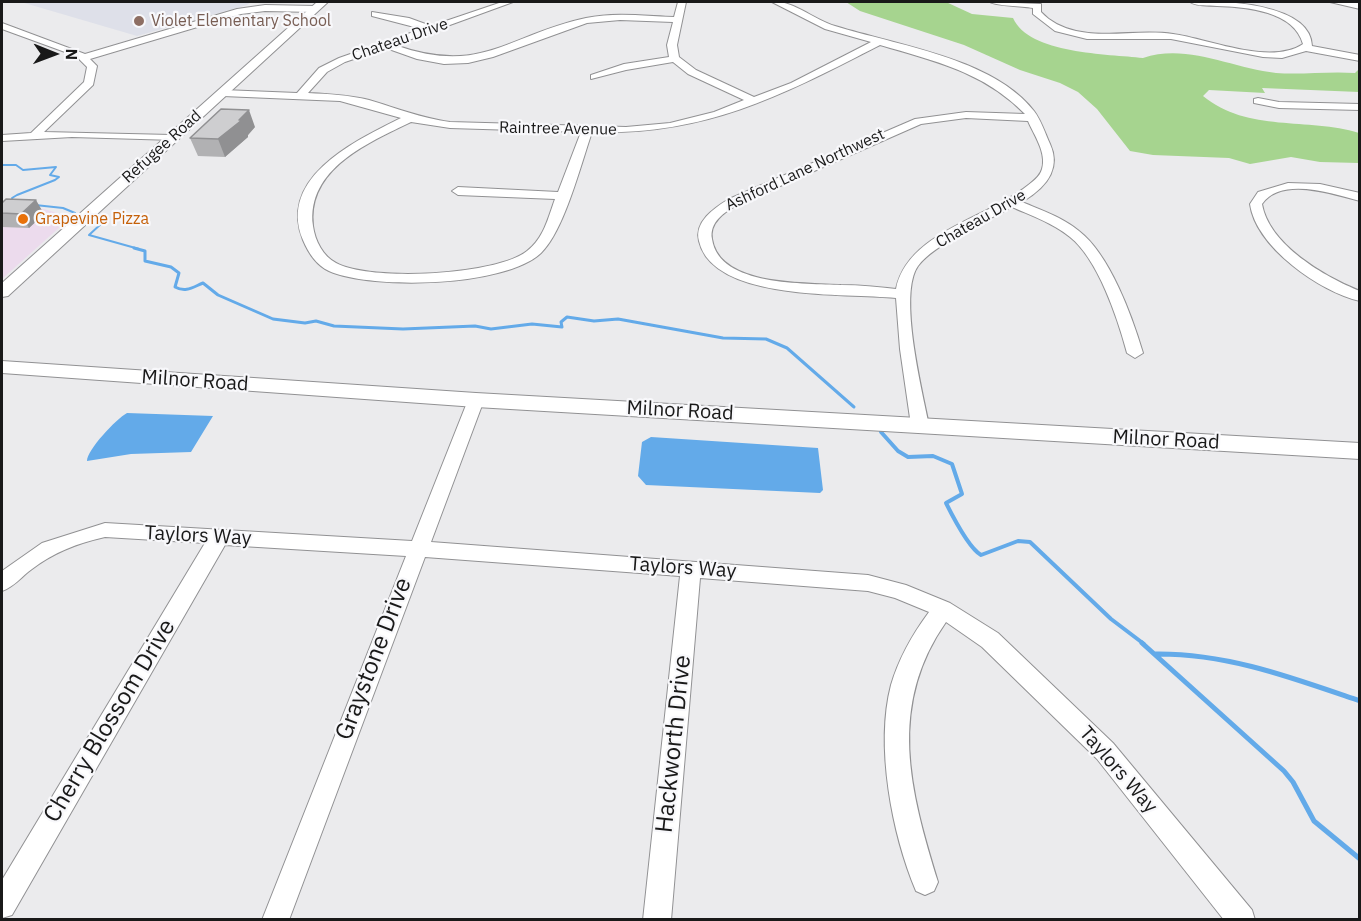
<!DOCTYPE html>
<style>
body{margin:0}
#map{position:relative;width:1361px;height:921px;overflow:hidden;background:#ebebed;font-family:"IBM Plex Sans",sans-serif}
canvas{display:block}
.frame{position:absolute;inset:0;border:3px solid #191919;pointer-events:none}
.north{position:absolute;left:24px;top:24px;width:60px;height:60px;-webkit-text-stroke:4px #f8f8fb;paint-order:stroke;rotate:91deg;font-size:16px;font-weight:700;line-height:24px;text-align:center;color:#191919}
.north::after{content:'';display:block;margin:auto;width:21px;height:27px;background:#191919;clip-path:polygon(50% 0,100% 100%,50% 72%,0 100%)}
</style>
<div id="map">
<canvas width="1361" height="921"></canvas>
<div class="frame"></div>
<div class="north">N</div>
</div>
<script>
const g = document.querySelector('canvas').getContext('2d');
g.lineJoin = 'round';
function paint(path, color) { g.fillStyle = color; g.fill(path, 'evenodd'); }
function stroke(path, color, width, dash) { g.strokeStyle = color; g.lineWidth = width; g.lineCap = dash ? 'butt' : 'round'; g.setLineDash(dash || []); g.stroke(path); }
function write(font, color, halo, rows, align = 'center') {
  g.font = font + ' "IBM Plex Sans",sans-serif'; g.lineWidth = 4.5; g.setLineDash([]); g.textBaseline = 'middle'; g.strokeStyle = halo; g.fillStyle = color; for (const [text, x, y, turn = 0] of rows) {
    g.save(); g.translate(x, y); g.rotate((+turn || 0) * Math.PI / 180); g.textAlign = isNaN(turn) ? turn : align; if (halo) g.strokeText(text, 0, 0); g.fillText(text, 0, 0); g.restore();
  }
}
paint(new Path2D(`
 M 14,207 L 44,209 L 71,217 L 2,279 L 2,208 Z`), '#ecdbed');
paint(new Path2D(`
 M 21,2 L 251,2 L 247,5 L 137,36 Z`), '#dee0e9');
paint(new Path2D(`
 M 846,2 L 946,2 L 972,14 L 1013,18 C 1029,54 1108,54 1143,58 C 1187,43 1231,68 1276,73 C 1302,75 1328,71 1355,73 L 1359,69 L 1359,92 L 1262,88 L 1265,93 L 1209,90 L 1203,96 C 1248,133 1308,117 1359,133 L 1359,163 L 1320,162 L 1291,157 L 1250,164 L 1229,158 L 1153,155 L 1130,151 L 1097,109 L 1078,92 L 1060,83 L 1020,70 L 964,45 L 860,11 Z`), '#a6d48f');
paint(new Path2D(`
 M 127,413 L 213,416 L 191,452 L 131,454 L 87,461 C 87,450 116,419 127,413 Z
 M 651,437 L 818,448 L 823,490 L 820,493 L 646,485 L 638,476 L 642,442 Z`), '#63aae9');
stroke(new Path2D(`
 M 2,165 L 16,165 L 23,170 L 56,167 L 50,175 L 59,177 L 55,180 L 17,195 L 12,198 L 13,201
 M 35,205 L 63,208 L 75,213
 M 98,221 L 102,223 L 89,235 L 139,249`), '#63aae9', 2);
stroke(new Path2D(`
 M 134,248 L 145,251 L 145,261 L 171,267 L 179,273 L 175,287 C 186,293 193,287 203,283 L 218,295 L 273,319 L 305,323 L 316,321 L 334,326 L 403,329 L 475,326 L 491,329 L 532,324 L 562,327 L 561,322 L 567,317 L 594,321 L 618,319 L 723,338 L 766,339 L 787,348 L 854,407`), '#63aae9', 3);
stroke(new Path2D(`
 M 881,432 L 898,451 L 908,457 L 933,456 L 952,464 L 962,494 L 946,503 C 953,517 969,548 981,555 L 1018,541 L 1030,542 L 1111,619 L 1144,644`), '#63aae9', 4);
stroke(new Path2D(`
 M 1142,643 L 1284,771 L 1293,782 L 1314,821 L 1360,859
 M 1155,654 C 1227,653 1293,678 1360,701`), '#63aae9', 5);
const minor = new Path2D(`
 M 502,2 L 513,2 L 395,45 C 482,76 507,35 586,18 C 615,12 645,16 674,17 L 678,2 L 686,2 L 677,45 L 679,57 L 696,70 L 754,97 L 791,83 L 871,42 L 825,29 L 772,2 C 793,0 814,20 835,26 C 896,45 993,58 1034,111 C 1041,120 1045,133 1050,144 C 1062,170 1044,189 1022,202 C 1041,210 1062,217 1079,231 C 1110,255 1132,316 1143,353 L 1135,358 L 1127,353 C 1118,319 1098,259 1070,237 C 1053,223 1032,216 1012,207 C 988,220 933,245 918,266 C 898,294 922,390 929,425 L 920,431 L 911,425 L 900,349 L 896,298 C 847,293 713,302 699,241 C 694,222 714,208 729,199 L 915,119 L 966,112 L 1025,114 C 984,72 935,61 880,45 C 783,95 705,136 592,132 C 581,164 564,231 541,253 C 505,287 372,290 329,271 C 316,265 308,252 303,240 C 277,177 357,140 401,118 L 340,101 L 223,96 L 218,93 L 223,90 L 297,93 L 319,68 L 339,58 L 422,29 L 372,16 L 372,12 L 409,18 L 431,26 ZM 620,20 L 673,22 L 667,45 L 669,57 L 624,64 L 591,75 L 591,79 L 626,70 L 673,62 L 688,74 L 744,100 L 714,112 L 670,123 L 626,127 L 450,122 C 421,118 396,108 369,100 C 349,95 328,94 308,93 L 327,72 L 345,62 L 386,48 L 417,59 L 444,64 L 468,63 L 493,57 L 587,23 ZM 966,118 L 1028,121 C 1034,135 1047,153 1042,169 C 1040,177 1032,182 1027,186 C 986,219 908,232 896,289 C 878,287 860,285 841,285 C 806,283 719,287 712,239 C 709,222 725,212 737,205 L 921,124 ZM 411,122 L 450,128 L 581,132 L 558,192 L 458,187 L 452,191 L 458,195 L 555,199 C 548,218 544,238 527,251 C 497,275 371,282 336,263 C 323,256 315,241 313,226 C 306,169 368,143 411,122 Z
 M 990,2 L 1041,4 L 1041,12 C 1050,22 1063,28 1076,31 C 1108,38 1141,29 1173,34 C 1210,39 1270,66 1303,44 C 1294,11 1247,7 1217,6 C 1209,5 1197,7 1190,2 C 1221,0 1311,3 1312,46 L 1360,55 L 1360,61 L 1306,51 L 1282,58 L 1263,57 L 1171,39 L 1087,39 L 1055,31 L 1033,14 L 1033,8 C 1022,6 996,6 990,2 Z
 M 1330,2 L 1360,3 L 1360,9 Z
 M 265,5 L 315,6 L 319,9 L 315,12 L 265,11 L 241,14 L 90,59 L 97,66 L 93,85 L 44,132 L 171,135 L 175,136 L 175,140 L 72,137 L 2,141 L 2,135 L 31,133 L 84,82 L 87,67 L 76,56 L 2,29 L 2,23 L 85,54 L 237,9 Z
 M 1258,98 L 1279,102 L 1360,104 L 1360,110 L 1279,108 L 1254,103 L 1254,99 Z
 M 1288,183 L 1320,184 L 1360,193 L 1360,201 C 1333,194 1282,176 1262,204 C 1269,245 1325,277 1360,291 L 1360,301 C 1320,292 1256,247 1250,204 L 1258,192 Z
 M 476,394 L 484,400 L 431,542 L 868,575 L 906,585 L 950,603 L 998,633 L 1113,743 L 1252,910 L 1255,920 L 1224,920 L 1097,759 L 982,647 L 946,622 C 887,706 910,791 938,882 L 934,891 L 925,895 L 916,891 C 892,834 875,746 891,685 C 899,658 912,635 929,612 L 895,598 L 868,591 L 700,578 L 671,920 L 643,920 L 680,576 L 425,557 L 289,920 L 262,920 L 406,556 L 225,545 L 12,915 L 2,918 L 2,880 L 205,543 L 105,537 C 78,543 54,552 32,569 C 22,576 14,587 2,591 L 2,571 L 42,543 L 105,523 L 412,541 L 468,400 Z`);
const major = new Path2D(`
 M 317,2 L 328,2 L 8,296 L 2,297 L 2,283 Z
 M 2,361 L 476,393 L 1360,443 L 1360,459 L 476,407 L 2,373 Z`);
stroke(minor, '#919193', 2);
stroke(major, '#919193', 2);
paint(minor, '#fff');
paint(major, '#fff');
paint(new Path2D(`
 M 255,127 L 248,135 L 248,137 L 225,157 L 198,156 L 190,138 Z
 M 2,203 L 44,214 L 29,228 L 2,227 Z`), '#b1b1b3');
paint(new Path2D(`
 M 249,110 L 255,127 L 248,135 L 248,137 L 225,157 L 218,139 Z
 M 36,200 L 44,214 L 29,228 L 21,214 Z`), '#909092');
const building = new Path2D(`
 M 221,109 L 249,110 L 239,120 L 242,120 L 218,139 L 190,138 Z
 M 6,199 L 36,200 L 21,214 L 2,213 L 2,203 Z`);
paint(building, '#ceced0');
stroke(building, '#909092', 1.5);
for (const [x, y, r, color] of [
 [139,21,6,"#8d6e63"],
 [23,219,6,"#e8710a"]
]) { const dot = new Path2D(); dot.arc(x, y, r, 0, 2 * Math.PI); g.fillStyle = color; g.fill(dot); stroke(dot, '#f8f8fb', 2); }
write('16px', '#785e54', '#f8f8fb', [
 ["Violet Elementary School",151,21]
], 'left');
write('16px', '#191919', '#f8f8fb', [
 ["Chateau Drive",400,40,-19],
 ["Raintree Avenue",558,129,1],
 ["Refugee Road",162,147,-42],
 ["Ashford Lane Northwest",805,170,-25],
 ["Chateau Drive",981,219,-30]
]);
write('16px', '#c56008', '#f8f8fb', [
 ["Grapevine Pizza",35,219]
], 'left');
write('20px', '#191919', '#f8f8fb', [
 ["Milnor Road",195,381,4],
 ["Milnor Road",680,411,3],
 ["Milnor Road",1166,440,3],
 ["Taylors Way",198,536,3],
 ["Taylors Way",683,568,4],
 ["Taylors Way",1118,770,49]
]);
write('24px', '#191919', '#f8f8fb', [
 ["Graystone Drive",374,659,-69],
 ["Cherry Blossom Drive",110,721,-59],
 ["Hackworth Drive",674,744,-84]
]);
</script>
